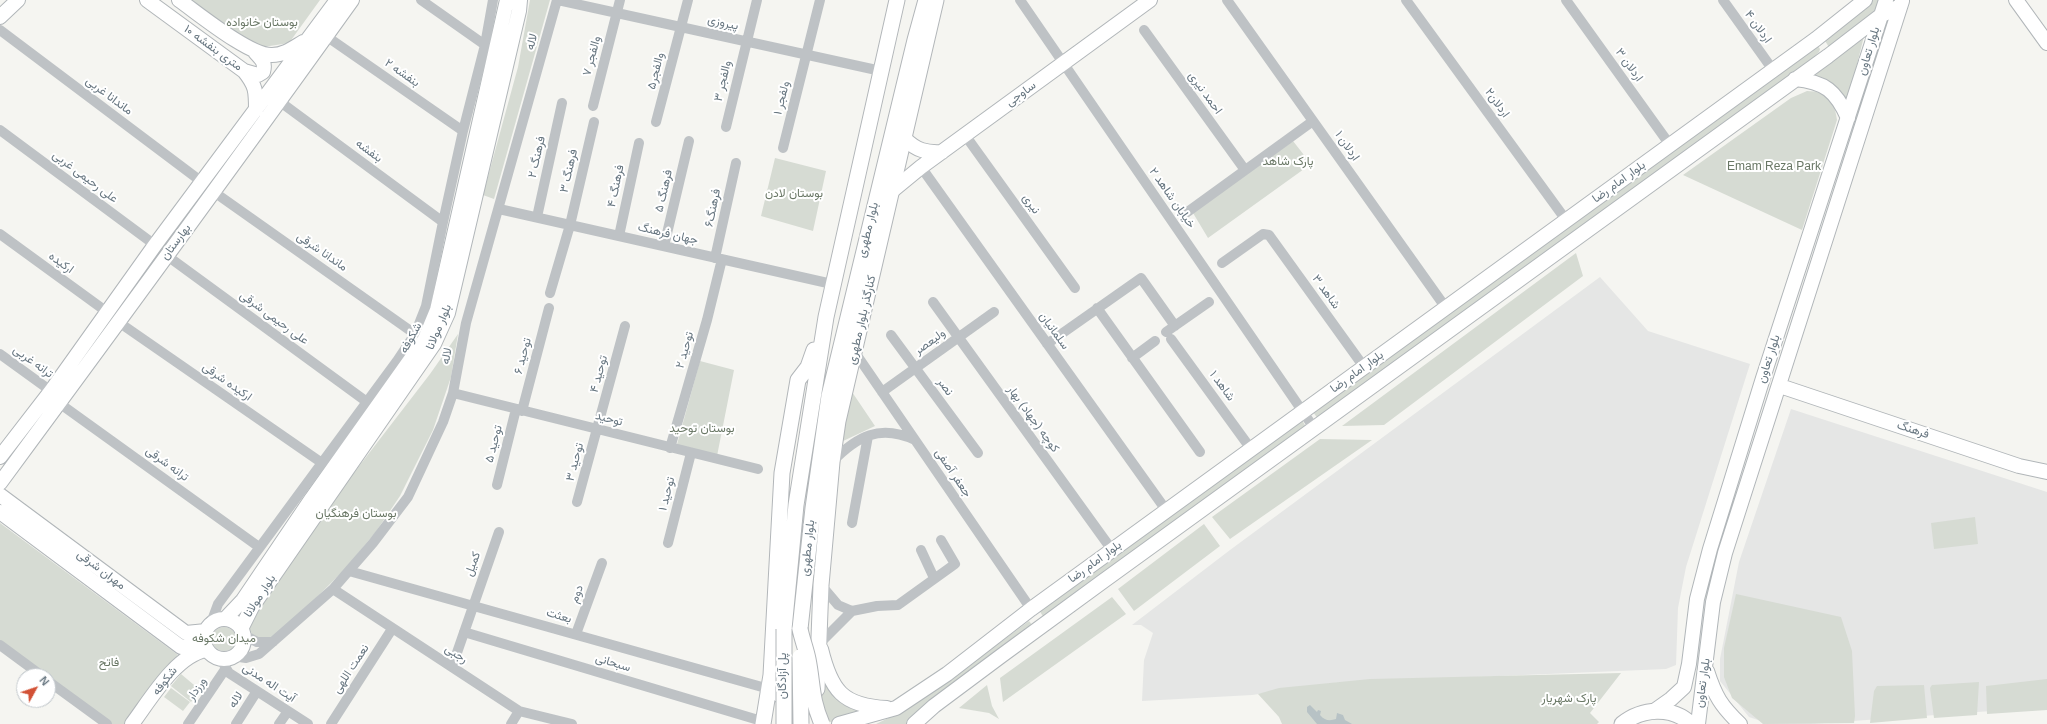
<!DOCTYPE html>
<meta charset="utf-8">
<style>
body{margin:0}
#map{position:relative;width:2047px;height:724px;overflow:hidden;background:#f5f5f1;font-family:Helvetica,sans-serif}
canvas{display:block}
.north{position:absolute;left:16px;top:668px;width:40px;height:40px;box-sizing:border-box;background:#fff;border:1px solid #c2c8cc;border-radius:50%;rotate:50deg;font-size:11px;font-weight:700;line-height:16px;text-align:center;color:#677680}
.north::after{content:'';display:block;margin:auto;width:14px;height:18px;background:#d25135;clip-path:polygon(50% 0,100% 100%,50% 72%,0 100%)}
</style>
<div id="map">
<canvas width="2047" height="724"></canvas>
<div class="north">N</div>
</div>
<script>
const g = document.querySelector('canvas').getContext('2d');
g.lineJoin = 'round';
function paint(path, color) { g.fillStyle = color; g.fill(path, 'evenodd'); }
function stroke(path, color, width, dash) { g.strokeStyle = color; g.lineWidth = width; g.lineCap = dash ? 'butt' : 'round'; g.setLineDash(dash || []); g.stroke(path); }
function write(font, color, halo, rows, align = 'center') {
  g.font = font + ' Helvetica,Vazirmatn,sans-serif'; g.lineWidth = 4; g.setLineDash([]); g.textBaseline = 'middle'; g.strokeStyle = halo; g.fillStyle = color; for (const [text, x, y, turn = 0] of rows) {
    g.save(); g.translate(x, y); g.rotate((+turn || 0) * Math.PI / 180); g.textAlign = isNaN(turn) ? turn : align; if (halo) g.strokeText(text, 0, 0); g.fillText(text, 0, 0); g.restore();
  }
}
paint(new Path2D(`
 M 1600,277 L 1648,331 L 1750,364 L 1686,567 L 1678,608 L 1676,665 L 1666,669 L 1333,683 L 1252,695 L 1142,701 L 1144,660 L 1153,633 L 1141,625 L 1132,625 L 1230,550 Z
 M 1791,409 L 2047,492 L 2047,707 L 1811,724 L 1770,724 L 1749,717 L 1720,681 L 1720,659 L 1739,562 Z`), '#e5e6e5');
paint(new Path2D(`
 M 188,0 L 320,0 L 289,43 L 257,48 Z
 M 530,0 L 550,0 L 494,199 L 483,195 L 518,67 Z
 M 1868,0 L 1883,0 L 1877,15 L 1830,49 L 1824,39 Z
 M 1864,36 L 1848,101 L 1831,83 L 1813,75 Z
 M 1818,46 L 1820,49 L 1819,52 L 1812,59 L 1318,419 L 1313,412 Z
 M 1807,91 C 1827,91 1835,102 1837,120 L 1802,230 L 1683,175 L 1791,98 Z
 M 1293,141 L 1311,164 L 1208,238 L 1193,213 Z
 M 775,158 L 826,171 L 813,231 L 761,216 Z
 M 1576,253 L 1583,276 L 1384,425 L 1342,426 Z
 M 458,334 L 451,377 L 433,430 L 400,496 L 375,533 L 344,570 L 302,612 L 268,640 L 253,636 L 250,630 L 249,620 L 333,500 L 430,374 Z
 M 700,361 L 734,370 L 717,456 L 676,448 Z
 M 852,392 L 875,426 L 841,442 Z
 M 1302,420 L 1306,427 L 1044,618 L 1039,610 Z
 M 1320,439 L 1372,440 L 1230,539 L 1212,517 Z
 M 1975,517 L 1978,544 L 1934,549 L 1931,523 Z
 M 0,523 L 178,655 L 129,724 L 110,724 L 48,678 L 48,676 L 45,676 L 0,642 Z
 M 1204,524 L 1220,546 L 1134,611 L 1118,589 Z
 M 1736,594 L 1841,617 L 1852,651 L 1855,716 L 1854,723 L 1763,724 L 1732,698 L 1724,677 L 1724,648 Z
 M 1112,597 L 1126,614 L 1003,702 L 1000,678 Z
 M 1029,621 L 1033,626 L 908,724 L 876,724 L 907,709 L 927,696 Z
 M212 639a12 12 0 1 1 24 0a12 12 0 1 1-24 0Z
 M 820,660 L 823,676 L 875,711 L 826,723 L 822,710 Z
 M 1621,673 L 1590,713 L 1599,722 L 1597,724 L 1282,724 L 1279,717 L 1258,694 L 1279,688 L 1370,679 Z
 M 181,674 L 200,690 L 191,702 L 171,686 Z
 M 2047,679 L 2047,710 L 1987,714 L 1986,686 Z
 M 1979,682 L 1977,715 L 1934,718 L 1930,688 L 1932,685 Z
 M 987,685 L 992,706 L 999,719 L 989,713 L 959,708 Z
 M 1924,685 L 1927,718 L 1870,723 L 1874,691 L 1877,686 Z
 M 171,688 L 190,702 L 183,711 L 164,697 Z`), '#d6dbd3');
paint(new Path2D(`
 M 1310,705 L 1317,712 L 1318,710 L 1321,711 L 1320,715 C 1325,721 1330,721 1336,719 L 1337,713 L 1343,715 L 1345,720 L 1352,724 L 1317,724 L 1307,712 L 1307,707 Z`), '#b7c2c5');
const secondary = new Path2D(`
 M 147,0 L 244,71 C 256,86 256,91 256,110
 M 179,0 C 199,14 250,56 272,55 C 284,55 293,48 303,42
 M 2016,0 L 2047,43
 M 0,17 L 18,0
 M 244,71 L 258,75 L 263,72 C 266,62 261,59 255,52
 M 1795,79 C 1825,82 1836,91 1848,118
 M 905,139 C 916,150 926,153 942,152
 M 893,190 L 921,167 L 1150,0
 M 1780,386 L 2019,466 L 2047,472
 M 0,457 L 51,391 L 155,245 L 337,0
 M 0,483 C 118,323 236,162 352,0
 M 0,495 L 186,633 L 206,631
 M 0,512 L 181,647 L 205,645
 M 225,619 L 243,600 L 312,498 L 425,339 L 437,310 L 507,0
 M204 639a20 20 0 1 1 40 0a20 20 0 1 1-40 0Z
 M 241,629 L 252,607 L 434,344 L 448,313 L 519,11 L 520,0
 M 821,649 C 831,690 842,706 887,708
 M 1707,671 C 1715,696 1721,706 1740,724
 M 1654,711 L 1671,699 L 1684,687 L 1689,664 L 1697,599 L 1710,549 L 1763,378 L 1886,0
 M 132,724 C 150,700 176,655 206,650
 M 839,724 L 896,708 L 947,674 L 1031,609 L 1816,39 L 1865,0
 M 914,724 L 934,706 L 1001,656 L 1102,582 L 1828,56 L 1880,16 L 1900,6
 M 1698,724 L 1713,602 L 1725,553 L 1902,1`);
const primary = new Path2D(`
 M 784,629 L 796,505 L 826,317 L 897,0
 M 800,629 L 813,508 L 829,396 L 915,40 L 926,0
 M 771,675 C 774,690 778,698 794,701
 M 817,689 L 821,585 L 832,462 L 838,421 L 936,0
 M 763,724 L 771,675 L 782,473 L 798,380 L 808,367 L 814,350
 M 1622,724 C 1642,708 1672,706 1691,724`);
stroke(secondary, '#b1b6b9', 16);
stroke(primary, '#b2b6b9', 17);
stroke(new Path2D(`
 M 421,0 L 485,45
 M 558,0 L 881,71
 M 1020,0 L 1314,428
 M 1227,0 L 1446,308
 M 1406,0 L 1566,220
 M 1566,0 L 1670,145
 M 1723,0 L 1773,70
 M 0,30 L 202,182
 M 1144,30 L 1245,170
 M 326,36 L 463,131
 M 279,101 L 443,222
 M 593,106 L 620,0
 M 656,122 L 688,0
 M 726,127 L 757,0
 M 0,130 L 155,245
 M 965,135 L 1075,288
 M 783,148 L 820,0
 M 921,167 L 1166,510
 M 214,192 L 415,334
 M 499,209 L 832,284
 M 1186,213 L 1313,121
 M 537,217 L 562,103
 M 0,234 L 107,312
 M 619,236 L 639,143
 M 664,246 L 689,141
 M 166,255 L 367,402
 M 715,258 L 736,163
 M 1222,263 L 1263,234 L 1269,235 L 1364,367
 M 550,293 L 570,225 L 594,122
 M 933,302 L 1112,550
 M 1097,308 L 1200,452
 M 117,321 L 322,463
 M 1166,332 L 1209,302
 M 891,335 L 978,453
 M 1171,339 L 1251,449
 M 1047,344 L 1141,278 L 1175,326
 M 854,351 L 1031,609
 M 0,354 L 51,391
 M 1132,358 L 1155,341
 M 882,392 L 994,312
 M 453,393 L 758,469
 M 59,403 L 259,547
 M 522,411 L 549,308
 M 670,448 L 707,320 L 722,259
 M 832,462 C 857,436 880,424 915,440
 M 497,485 L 516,409
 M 577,502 L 625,326
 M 852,523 L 868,436
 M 668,543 L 691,453
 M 921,550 L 934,578
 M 349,571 L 762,687
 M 821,585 L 838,605 L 852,611
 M 333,589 L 519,711 L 572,724
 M 211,623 L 218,604 L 397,361 L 415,334 L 426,306 L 443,222 L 463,131 L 485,45 L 493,0
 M 464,632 L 755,719
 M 576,634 L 602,563
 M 244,635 L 257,642 L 273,642
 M 819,644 L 852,611 L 877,606 L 898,605 L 955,564 L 941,540
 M 0,645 L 42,676
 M 233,656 L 246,658 L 259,654 L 333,589 L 373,543 L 408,497 L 443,422 L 453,393 L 466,323 L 557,0
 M 220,658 L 229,673 L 308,724
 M 452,667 L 499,532
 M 48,681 L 107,724
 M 188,724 L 226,668
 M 236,724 L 257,691
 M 279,724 L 288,711
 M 331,724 L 392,629
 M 511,724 L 519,711`), '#bec2c5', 10);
stroke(secondary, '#fff', 14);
stroke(primary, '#fff', 15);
const primaryBridge = new Path2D(`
 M 784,629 L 784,724
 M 800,629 C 802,639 806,649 808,659 C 813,684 811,699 822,724
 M 800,657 L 801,724`);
stroke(primaryBridge, '#b2b6b9', 17, []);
stroke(primaryBridge, '#fff', 15);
write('12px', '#697765', '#fff', [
 ["بوستان خانواده",262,23],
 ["پارک شاهد",1288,162],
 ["Emam Reza Park",1774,167],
 ["بوستان لادن",794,194],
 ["بوستان توحید",702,429],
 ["بوستان فرهنگیان",356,514],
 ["میدان شکوفه",224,639],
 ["فاتح",109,663],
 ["پارک شهریار",1569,699]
]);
write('12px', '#677680', '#fff', [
 ["پیروزی",723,23,13],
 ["اردلان ۴",1758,27,54],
 ["لاله",532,42,-74],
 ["۱۰ متری بنفشه",213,48,36],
 ["بلوار تعاون",1869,51,-73],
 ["والفجر ۷",592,56,-75],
 ["اردلان ۳",1629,65,54],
 ["والفجر۵",656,71,-76],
 ["بنفشه ۲",402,73,35],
 ["والفجر ۳",723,81,-77],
 ["احمد نیری",1205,93,54],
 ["ساوجی",1021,94,-36],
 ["ماندانا غربی",109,96,37],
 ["ولفجر ۱",782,98,-76],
 ["اردلان۲",1497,103,54],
 ["اردلان ۱",1347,146,55],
 ["بنفشه",369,151,37],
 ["فرهنگ ۲",537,157,-77],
 ["فرهنگ ۳",569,171,-77],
 ["علی رحیمی غربی",85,177,37],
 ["بلوار امام رضا",1619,182,-36],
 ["فرهنگ ۴",616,186,-78],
 ["فرهنگ ۵",664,191,-77],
 ["خیابان شاهد ۲",1172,198,55],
 ["نیری",1031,204,55],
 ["فرهنگ۶",713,208,-78],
 ["بلوار مطهری",868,230,-76],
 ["جهان فرهنگ",668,234,13],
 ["بهارستان",176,242,-53],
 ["ماندانا شرقی",322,252,35],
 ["ارکیده",61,263,36],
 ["شاهد ۳",1326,292,54],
 ["علی رحیمی شرقی",274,318,36],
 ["کنارگذر بلوار مطهری",862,320,-77],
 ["بلوار مولانا",439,327,-67],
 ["سلمانیان",1054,331,54],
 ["شکوفه",411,338,-61],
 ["ولیعصر",930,342,-36],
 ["توحید ۲",685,350,-74],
 ["لاله",447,356,-79],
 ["توحید ۶",523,356,-75],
 ["بلوار تعاون",1769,359,-72],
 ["ترانه غربی",33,362,36],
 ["بلوار امام رضا",1357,372,-36],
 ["توحید ۴",599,374,-75],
 ["ارکیده شرقی",227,382,35],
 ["شاهد ۱",1222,386,54],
 ["نصر",945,387,54],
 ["توحید",609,419,14],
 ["کوچه (جهاد) بهار",1033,419,54],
 ["فرهنگ",1913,430,18],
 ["توحید ۵",494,444,-76],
 ["توحید ۳",575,462,-75],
 ["ترانه شرقی",167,464,36],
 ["جعفر آصفی",953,473,56],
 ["توحید ۱",667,494,-76],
 ["بلوار مطهری",808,548,-84],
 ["بلوار امام رضا",1095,562,-36],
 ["کمیل",473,564,-70],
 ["مهران شرقی",101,570,37],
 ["دوم",577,594,-70],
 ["بلوار مولانا",260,596,-57],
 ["بعثت",559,616,16],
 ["رجبی",456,654,33],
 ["سبحانی",613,663,17],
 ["نعمت اللهی",351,669,-57],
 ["پل آزادگان",783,676,-90],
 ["شکوفه",165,681,-52],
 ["آیت اله مدنی",269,683,33],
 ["بلوار تعاون",1703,683,-82],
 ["ورزدار",197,689,-56],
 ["لاله",236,700,-56]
]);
</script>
